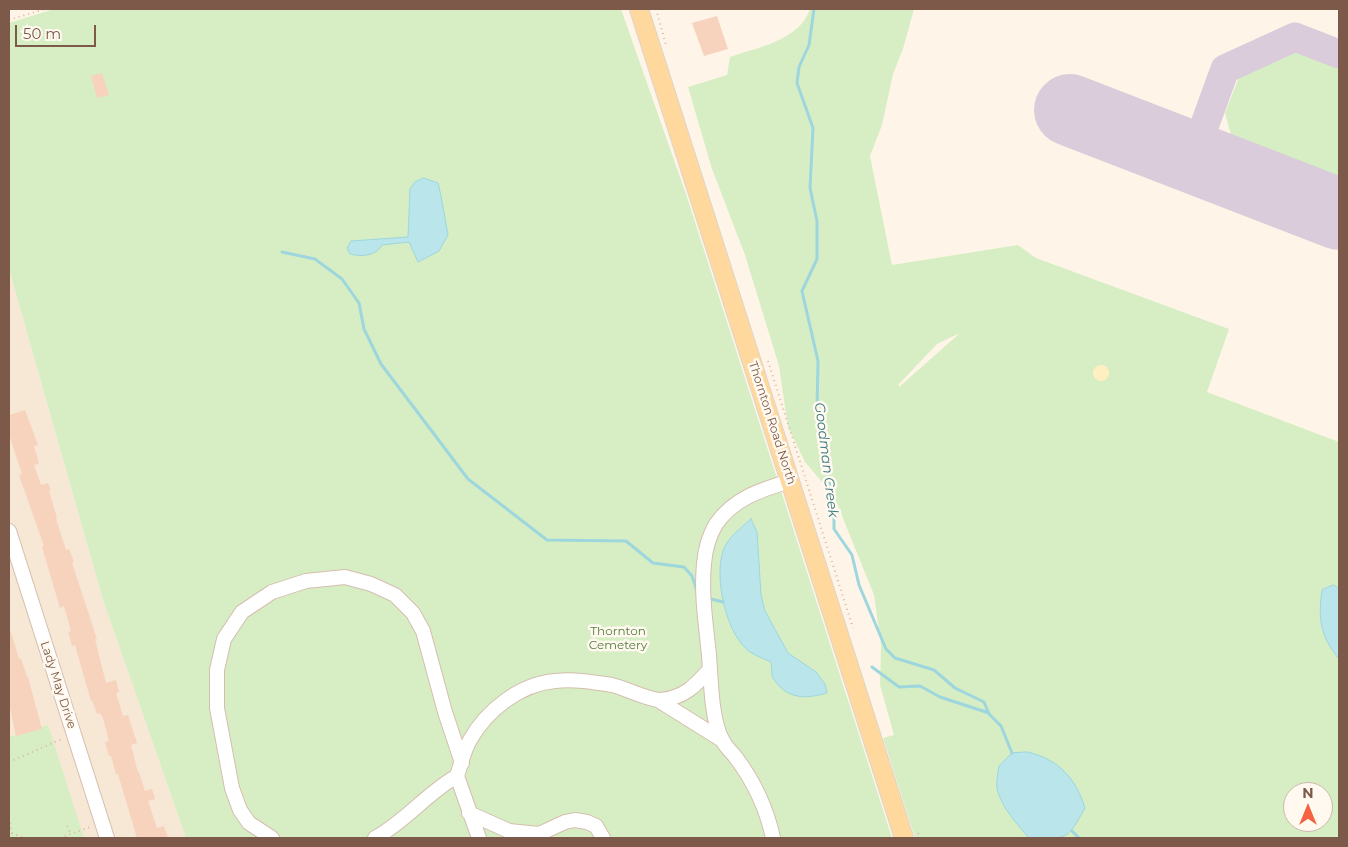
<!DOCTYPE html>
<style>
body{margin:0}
#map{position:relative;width:1348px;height:847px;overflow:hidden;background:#fef5e8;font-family:Montserrat,sans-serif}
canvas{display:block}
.frame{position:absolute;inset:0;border:10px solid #7c5948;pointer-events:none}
.north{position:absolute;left:1283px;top:782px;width:50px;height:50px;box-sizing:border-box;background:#fff9f0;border:1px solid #cbb9ad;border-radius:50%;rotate:0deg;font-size:14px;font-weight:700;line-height:20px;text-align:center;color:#7c5948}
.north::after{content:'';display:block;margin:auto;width:18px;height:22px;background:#f46342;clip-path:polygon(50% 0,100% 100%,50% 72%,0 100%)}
.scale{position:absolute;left:15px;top:25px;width:81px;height:22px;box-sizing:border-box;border:2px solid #7c5948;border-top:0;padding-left:6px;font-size:15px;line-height:18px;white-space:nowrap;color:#7c5948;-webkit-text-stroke:4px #fff9f0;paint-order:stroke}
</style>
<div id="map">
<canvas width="1348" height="847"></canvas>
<div class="frame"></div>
<div class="north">N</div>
<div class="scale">50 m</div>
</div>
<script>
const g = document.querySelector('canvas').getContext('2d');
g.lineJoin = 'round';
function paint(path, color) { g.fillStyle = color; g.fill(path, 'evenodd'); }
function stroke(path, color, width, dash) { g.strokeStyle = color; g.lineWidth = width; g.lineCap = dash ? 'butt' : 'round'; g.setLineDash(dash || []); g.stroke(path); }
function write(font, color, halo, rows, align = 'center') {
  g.font = font + ' Montserrat,sans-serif'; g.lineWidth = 5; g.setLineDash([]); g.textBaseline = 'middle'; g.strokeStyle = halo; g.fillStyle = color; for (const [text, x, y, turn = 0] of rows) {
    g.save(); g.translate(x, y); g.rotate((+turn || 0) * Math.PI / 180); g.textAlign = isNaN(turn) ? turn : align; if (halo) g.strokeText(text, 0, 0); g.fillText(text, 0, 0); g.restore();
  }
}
paint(new Path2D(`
 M 9,269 L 103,600 L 186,838 L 9,838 Z`), '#f7e7d5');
paint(new Path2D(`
 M 54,9 L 621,9 L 687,197 L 892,838 L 186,838 L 103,600 L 9,269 L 9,23 Z
 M 810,9 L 914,9 L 903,49 L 893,74 L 882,125 L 870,156 L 892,265 L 1018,245 L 1036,258 L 1229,329 L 1207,392 L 1339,442 L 1339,838 L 915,838 L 883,738 L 894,735 L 880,685 L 881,645 L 874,595 L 834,496 L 805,462 L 788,427 L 779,366 L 745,255 L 712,169 L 688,87 L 727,75 L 730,57 C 758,47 799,41 810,9 ZM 960,333 L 899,387 L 899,384 L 937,344 ZM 1293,792 L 1323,792 L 1323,822 L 1293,822 Z
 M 1296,49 L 1339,67 L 1339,185 L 1234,146 L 1225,113 L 1241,72 Z
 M 48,725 L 84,838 L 9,838 L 9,737 Z`), '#d7eec4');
paint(new Path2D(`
 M1093 373a8 8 0 1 1 16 0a8 8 0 1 1-16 0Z`), '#ffefc1');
const water = new Path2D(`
 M 424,178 L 438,183 L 441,196 L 448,235 L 439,251 L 418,262 L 409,242 L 382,245 C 376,256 362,257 350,254 L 347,248 L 351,241 L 408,237 L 410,189 L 415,182 Z
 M 751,519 L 757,532 L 761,595 L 765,611 L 788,653 L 816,672 L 825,684 L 827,693 C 806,699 787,700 773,678 C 771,674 772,667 771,662 C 765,659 756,656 750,652 C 726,635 714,578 723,551 C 727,538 741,528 751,519 Z
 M 1334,585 L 1339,589 L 1339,659 C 1320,636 1318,619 1322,590 Z
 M 1028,752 C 1059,760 1075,777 1085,808 C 1066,842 1068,838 1029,838 C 1017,824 1002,808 997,789 C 996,782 998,773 999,766 L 1012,753 Z`);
paint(water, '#b9e5eb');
stroke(water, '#9ed6de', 1);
stroke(new Path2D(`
 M 814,9 L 809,45 L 799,67 L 797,83 L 813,128 L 810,188 L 817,221 L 817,259 L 802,291 L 818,361 L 817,410 L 834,503 L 834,529 L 852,555 L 859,585 L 886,649 L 895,658 L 934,670 L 955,688 L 984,702 L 989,714 L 1001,726 L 1012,753
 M 282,252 L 315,259 L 342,279 L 359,303 L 364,329 L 381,364 L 468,479 L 547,540 L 626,541 L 653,563 L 684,567 L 692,576 L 697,591
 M 707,598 L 723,602
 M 872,667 L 899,687 L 920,686 L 940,697 L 989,713
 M 1072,831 L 1079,838`), '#9ed6de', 3);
stroke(new Path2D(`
 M 1193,157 L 1225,69 L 1295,37 L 1339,54`), '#daccda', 29);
stroke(new Path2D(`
 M 1070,110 L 1339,214`), '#daccda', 72);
paint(new Path2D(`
 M 717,16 L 728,49 L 704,56 L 692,23 Z
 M 102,73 L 109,95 L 97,98 L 91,76 Z
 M 25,410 L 38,445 L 34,446 L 39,463 L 34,465 L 41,485 L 48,483 L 51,490 L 49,491 L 57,518 L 56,519 L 66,550 L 69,549 L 74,562 L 72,563 L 97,639 L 95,639 L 106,683 L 116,680 L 119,692 L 116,693 L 123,716 L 128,715 L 137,743 L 131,745 L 138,773 L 139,772 L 145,791 L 152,789 L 155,799 L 148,801 L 157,828 L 164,826 L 168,838 L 137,838 L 118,774 L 116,774 L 111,756 L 109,756 L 105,742 L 109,741 L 103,718 L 100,713 L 97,714 L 92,700 L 91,701 L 75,645 L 72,646 L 68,632 L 71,631 L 64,606 L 60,608 L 42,547 L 44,546 L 19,475 L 22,474 L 9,434 L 9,415 Z
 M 9,632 L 11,632 L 19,659 L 21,658 L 27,677 L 28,677 L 42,729 L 16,736 L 9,703 Z`), '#f7d2bd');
const minor = new Path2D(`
 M 9,531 L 107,838
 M 658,700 L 722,740
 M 457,776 L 479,838
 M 469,813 L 509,831 L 539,834 L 565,822 L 575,820 L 587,822 L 596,826 L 603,838
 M 272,838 L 249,823 L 240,810 L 232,788 L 217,708 L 217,670 L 224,639 L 242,612 L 272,592 L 306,581 L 345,577 L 371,584 L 395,595 L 413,613 L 423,631 L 445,712 L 462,763
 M 375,838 C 406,821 427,793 457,776 C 461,764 464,750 470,740 C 487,710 520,684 555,681 C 574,679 593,682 612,685 C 625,688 648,700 660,700 C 684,698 695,686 710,669
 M 773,838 C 767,810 754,782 737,759 C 733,753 726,748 723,741 C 711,722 711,678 709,655 C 706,625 701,594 704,564 C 705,550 709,536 716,524 C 734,498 761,490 790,481`);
const major = new Path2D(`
 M 639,9 L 904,838`);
stroke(minor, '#d5beaf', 16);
stroke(major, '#ddd4cf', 20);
stroke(new Path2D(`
 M 656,9 L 666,45
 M 9,20 L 45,9
 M 768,361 L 853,628
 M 9,762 L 62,739
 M 9,818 L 12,833 L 23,838
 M 67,826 L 71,834
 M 918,833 L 920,838
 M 9,838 L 12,833
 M 60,838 L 90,827`), '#ddb59f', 2, [1, 4]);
stroke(minor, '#fff', 14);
stroke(major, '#ffd89e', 18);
write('12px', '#7c5948', '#fff9f0', [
 ["Thornton Road North",772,423,72],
 ["Lady May Drive",58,685,72]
]);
write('12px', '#527d3c', '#fff9f0', [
 ["Thornton",618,631],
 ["Cemetery",618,645]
]);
write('italic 14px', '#3a7882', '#fff9f0', [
 ["Goodman Creek",826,460,83]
]);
</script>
